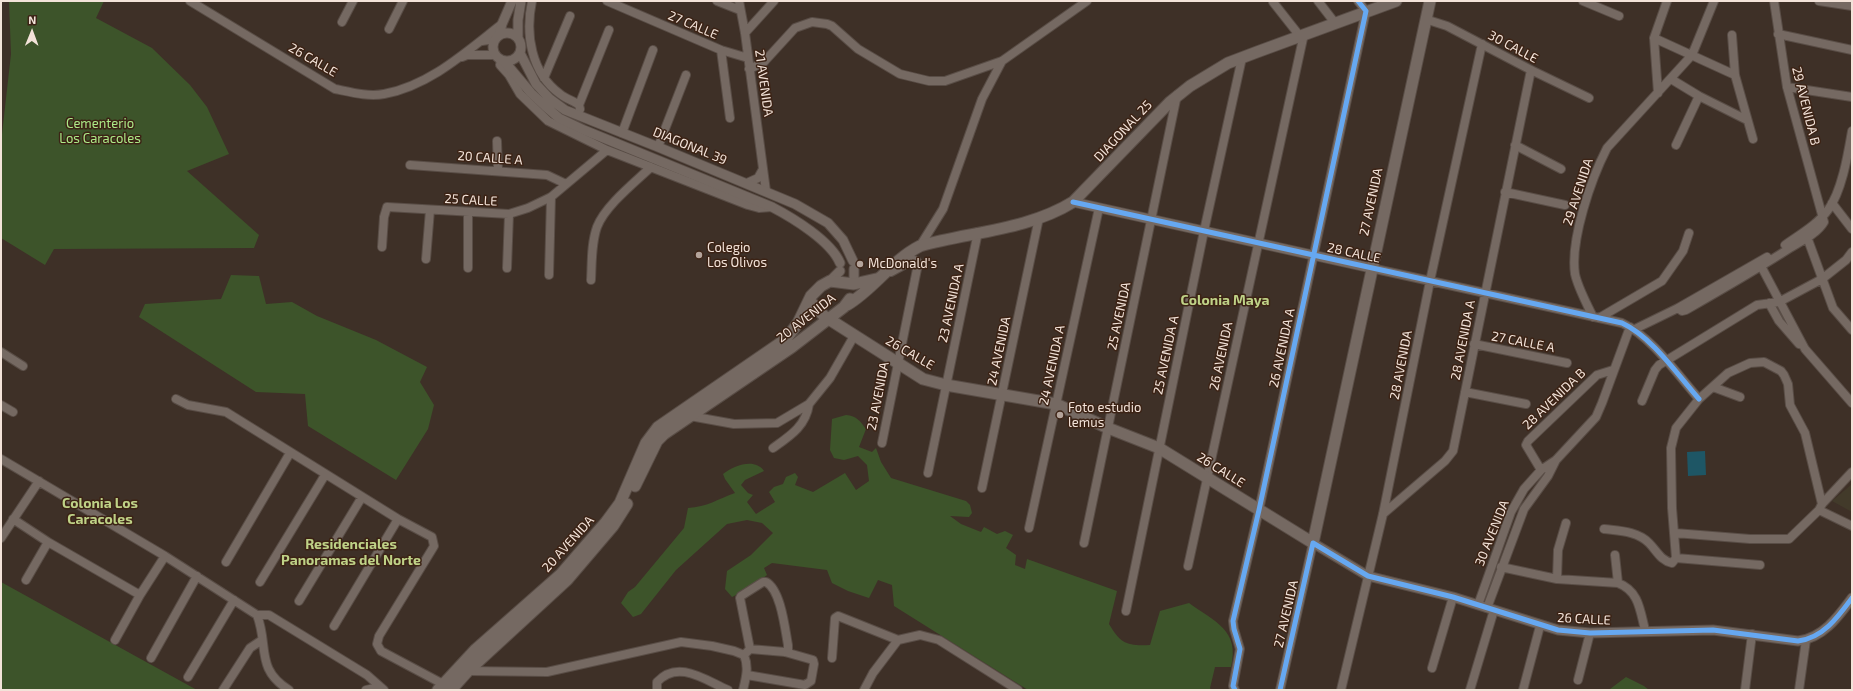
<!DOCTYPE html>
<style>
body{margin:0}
#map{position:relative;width:1853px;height:691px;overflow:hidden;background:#3e3027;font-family:"Exo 2",sans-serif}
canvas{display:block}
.frame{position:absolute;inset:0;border:2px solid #f3e3d9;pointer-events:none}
.north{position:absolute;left:12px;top:12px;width:40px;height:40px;-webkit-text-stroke:3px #3c2315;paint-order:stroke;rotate:1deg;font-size:11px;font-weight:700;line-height:16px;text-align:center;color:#f3e3d9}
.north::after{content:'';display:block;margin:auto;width:14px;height:18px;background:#f3e3d9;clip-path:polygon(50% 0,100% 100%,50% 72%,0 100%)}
</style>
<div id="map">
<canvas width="1853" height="691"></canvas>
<div class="frame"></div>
<div class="north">N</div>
</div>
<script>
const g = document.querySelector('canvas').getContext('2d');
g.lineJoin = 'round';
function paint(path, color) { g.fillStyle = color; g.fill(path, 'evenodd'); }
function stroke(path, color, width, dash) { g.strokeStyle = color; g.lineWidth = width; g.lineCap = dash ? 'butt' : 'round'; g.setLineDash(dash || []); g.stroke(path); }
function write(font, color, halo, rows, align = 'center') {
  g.font = font + ' "Exo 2",sans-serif'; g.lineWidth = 3; g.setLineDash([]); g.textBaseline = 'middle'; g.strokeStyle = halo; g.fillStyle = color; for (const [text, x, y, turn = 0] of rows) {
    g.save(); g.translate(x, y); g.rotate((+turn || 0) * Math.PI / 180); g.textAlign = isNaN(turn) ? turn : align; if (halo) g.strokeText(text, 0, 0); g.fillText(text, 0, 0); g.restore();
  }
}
paint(new Path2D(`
 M 1852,484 L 1852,512 L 1832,501 Z`), '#423a2a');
paint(new Path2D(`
 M 9,1 L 104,1 L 96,18 L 152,48 L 190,85 L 207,107 L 229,154 L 187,171 L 259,235 L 254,248 L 54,249 L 45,265 L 1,238 L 1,143 L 11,54 Z
 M 231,275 L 259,276 L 266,304 L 292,302 L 317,316 L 376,340 L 427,367 L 420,382 L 434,405 L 428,429 L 396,480 L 308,426 L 305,394 L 256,392 L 139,317 L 145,304 L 221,299 Z
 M 846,415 C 857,416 860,421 866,429 L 859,447 L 872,452 L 876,448 L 881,462 L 891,478 L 966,501 L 970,505 L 972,513 L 969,517 L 950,516 L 961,524 L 981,532 L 984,527 L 997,534 L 1005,531 L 1013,535 L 1006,548 L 1016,555 L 1015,565 L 1025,569 L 1027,559 L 1117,591 L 1109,624 C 1121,644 1127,646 1150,645 L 1160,611 L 1189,603 C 1215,622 1240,630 1231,667 L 1215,667 L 1210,688 L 1211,690 L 1028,690 L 894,606 L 892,585 L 878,580 L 869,598 L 848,591 L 832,583 L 827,570 L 772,563 L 764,568 L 767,575 L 752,587 L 732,597 L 725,589 L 727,571 L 751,555 L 773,533 L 762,523 L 747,520 L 727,524 L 676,570 L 641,614 L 633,617 L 621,603 L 628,592 L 635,587 L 684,528 L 688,508 C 707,507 718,499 735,493 L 725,479 L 723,474 C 735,465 755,458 764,471 L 745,480 L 741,485 L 748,493 L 753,495 L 747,502 L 756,514 L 775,502 L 769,492 L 774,487 L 783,484 L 786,477 L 795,473 L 798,477 L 795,485 L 813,492 L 845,473 L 856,490 L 869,481 L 867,465 L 858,456 L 844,460 L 834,458 L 830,450 L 832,419 Z
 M 1,582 L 197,690 L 1,690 Z
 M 1626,677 L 1644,686 L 1649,690 L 1593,690 L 1610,689 Z`), '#3d542a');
paint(new Path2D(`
 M 1705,451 L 1706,475 L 1688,476 L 1687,452 Z`), '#1e5665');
const minor = new Path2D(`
 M 190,1 L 335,89 C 350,92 368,97 384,94 C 429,86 466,52 502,24
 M 532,1 C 525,34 531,73 560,94 C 566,99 574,101 579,105
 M 607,1 L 721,50 L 748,58
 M 717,1 L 740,10
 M 739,1 L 745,33 L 766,191
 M 1318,1 L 1335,23
 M 1583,1 L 1619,16
 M 1819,1 L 1852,6
 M 1273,2 L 1299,35
 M 1425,19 L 1447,26 L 1531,70 L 1589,98
 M 342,22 L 353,1
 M 389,29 L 403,1
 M 745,33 L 774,1
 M 1778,34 L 1852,50
 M 1732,35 L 1735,75 L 1753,139
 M 1654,38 L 1735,75
 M 482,41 L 495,39
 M 721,50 L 730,118
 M 462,57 L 467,55 L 495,55
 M 501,60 L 500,65 L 509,75 L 520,94 L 548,121 L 607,150 L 748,205 L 759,208 L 772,207
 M 749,69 L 763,63 L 795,28 L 812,22 L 827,24 L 832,26 L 858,49 L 900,74 L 929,81 L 945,81 L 1002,61 L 1087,1
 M 544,78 L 570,16
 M 1671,79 L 1699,96 L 1747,120
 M 1787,87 L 1852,97
 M 1658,93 L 1654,38 L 1667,1
 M 580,109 L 579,105 L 609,30
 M 622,133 L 653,50
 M 497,141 L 498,171
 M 1515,145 L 1561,169
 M 1676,145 L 1699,96
 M 658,147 L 686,75
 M 410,165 L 547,175 L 566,184
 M 747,183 L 758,178 L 763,169
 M 1505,192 L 1565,205
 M 1832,203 L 1852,229
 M 468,212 L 468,268
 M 1807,237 L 1833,308 L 1852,330
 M 1785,245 C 1799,235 1818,224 1828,210 C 1842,191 1848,154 1852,131
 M 920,246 L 943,209 L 982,99 L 1002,61
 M 382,247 L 384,217 L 387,207 L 509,214 L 528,208 L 551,197 L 607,150
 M 426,259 L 430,210
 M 1761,266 L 1805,349 L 1852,403
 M 507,268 L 509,214
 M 1371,268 L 1622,323 C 1652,337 1677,374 1699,399
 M 549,275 L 551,197
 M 591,280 C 592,263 591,244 597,227 C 605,206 634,183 651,167
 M 1769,303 L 1779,321 L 1799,344
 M 1678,308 L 1682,311 L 1686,310 C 1721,290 1756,270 1790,248 C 1801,241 1817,234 1824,222 L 1787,87 L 1774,1
 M 1593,317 C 1587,304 1578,288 1575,274 C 1570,240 1591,179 1607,148 L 1692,55 L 1714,1
 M 1599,318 L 1662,281 L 1683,251 L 1689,233
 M 1635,329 L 1678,308 L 1767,257
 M 1474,344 L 1567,363
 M 1,352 L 23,366
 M 1713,387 L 1740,397
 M 1465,392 L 1526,404
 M 176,399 L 188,405 L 226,412 L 398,519 L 432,537 L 434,546 L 431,551 L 379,636 L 377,644 L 381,651 L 443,684
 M 1642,401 L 1655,370 L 1659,365 L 1757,305 L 1779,302 L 1822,279 L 1846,260 L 1852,252
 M 1,405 L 13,412
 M 690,416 L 734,424 L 777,423 L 809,404 L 830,378 L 854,336
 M 882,443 L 918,264 L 917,261 L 913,260 L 891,272
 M 773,448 C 790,436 806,426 809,404
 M 1,459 L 165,556 L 257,615 L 269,615 L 367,675 L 384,690
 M 1541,470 L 1526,445 L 1528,441 L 1597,375 L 1613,370
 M 928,473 L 978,232
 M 982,488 L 1039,218
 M 1819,510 L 1852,526
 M 1383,514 L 1445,461 L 1453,451 L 1531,70
 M 13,519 L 48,542 L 140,595
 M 1029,528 L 1099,208
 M 1604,529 C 1619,531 1637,531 1649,543 C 1657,551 1660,560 1672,563 L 1676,558 L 1672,508 L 1671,448 L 1676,428 L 1699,399 L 1728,373 L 1750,363 L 1764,362 L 1781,371 L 1784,375 L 1788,384 L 1790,405 L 1805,433 L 1822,504
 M 1675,533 L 1750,539 L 1789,539 L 1819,510 L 1822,504 L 1852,472
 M 1,538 L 39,481
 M 1084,543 L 1177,95
 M 1615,555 L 1618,583
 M 1676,558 L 1760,565
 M 226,562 L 290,453
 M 1188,566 L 1304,34
 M 1501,567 L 1557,579 L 1618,583 C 1639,591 1640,610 1645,630
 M 1557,579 L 1558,550 L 1566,523
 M 26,580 L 48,542
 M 260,582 L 325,475
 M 299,601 L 362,497
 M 1478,605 L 1511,512 L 1524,489 L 1541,470 L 1556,460 L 1596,417 L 1602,403 L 1630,327
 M 1487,608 L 1524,509 L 1548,476 L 1556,460
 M 1126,611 L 1204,231 L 1242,58
 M 257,615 C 269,646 255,669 289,690
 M 334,626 L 398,519
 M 115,640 L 140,595 L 165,556
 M 750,649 L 740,598 L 741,596 L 763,582 L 766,582 C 781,590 785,629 788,645 L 788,650 L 785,652
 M 746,653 L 750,649 L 785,652 L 813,660 L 814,664 L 811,681 L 805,685 L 747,675
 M 151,658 L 197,576
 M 832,658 L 835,618 L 838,616 L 898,640 L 920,635 L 939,640 L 1018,690
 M 1432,668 L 1453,597
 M 468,671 L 547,672 L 681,642 L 712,646 L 734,651 L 744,655 C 749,667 746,678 743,690
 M 188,677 L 234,600
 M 1578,680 L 1590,633
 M 223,690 L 250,648 L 262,640
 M 366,690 L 379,687
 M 657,690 L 657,682 C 678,659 705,680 728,690
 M 864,690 L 873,673 L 898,640
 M 1235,690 L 1233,686 L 1240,649 L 1234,629 L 1233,621 L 1259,510 L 1366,11 L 1358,1
 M 1280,690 L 1313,543
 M 1341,690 L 1383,514 L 1430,281 L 1482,44
 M 1470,690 L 1494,610
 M 1523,690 L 1540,626
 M 1745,690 L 1752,634
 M 1799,690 L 1806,640`);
const tertiary = new Path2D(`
 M493 47a14 14 0 1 1 28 0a14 14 0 1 1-28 0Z
 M 499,35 L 502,24 L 512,1
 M 518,38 L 518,20 L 521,1
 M 520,53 L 536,84 L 550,99 L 565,110 L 658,147 L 795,204 L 828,223 L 843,240 L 853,261
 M 504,61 L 531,93 L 545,106 L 559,118 L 584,130 L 772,207 C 793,218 831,241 840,263
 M 1073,202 L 1371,268
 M 830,281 L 840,271
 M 854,284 L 854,269
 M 1313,543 L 1368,576 L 1453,597 L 1558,630 L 1590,633 L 1713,630 L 1798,641 C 1823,638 1838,617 1852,598`);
const secondary = new Path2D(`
 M 809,300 L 824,316 L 923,379 L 946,385 L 1056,404 L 1108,428 L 1159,448 L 1313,543 L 1430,1
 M 847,305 C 874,289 891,261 920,246 C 970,232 1028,230 1073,202 L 1170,102 L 1190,86 L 1228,63 L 1257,52 L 1396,1
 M 635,486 L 657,441 L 664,434 L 792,347 L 844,307 L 850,299
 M 438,690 L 476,649 L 561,574 L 606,522 L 620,503 L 646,443 L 658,427 L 786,339 L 798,323 L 811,296 L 821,286 L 830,281 L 854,284 L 876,279
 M 451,690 L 468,671 L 567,580 L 613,526 L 627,504`);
stroke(minor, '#594d46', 10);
stroke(tertiary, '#594d46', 11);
stroke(secondary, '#594d46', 13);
stroke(minor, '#756962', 8);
stroke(tertiary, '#756962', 9);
stroke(secondary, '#756962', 11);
stroke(new Path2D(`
 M 1073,202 L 1622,323 C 1652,337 1677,374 1699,399
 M 1235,690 L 1233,686 L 1240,649 L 1234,629 L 1233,621 L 1259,510 L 1366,11 L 1358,1
 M 1280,690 L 1313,543 L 1368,576 L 1453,597 L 1558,630 L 1590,633 L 1713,630 L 1798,641 C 1823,638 1838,617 1852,598`), '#66a8f1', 5);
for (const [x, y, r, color] of [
 [699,255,4,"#b4a49b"],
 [860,264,4,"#b4a49b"],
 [1060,415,4,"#b4a49b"]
]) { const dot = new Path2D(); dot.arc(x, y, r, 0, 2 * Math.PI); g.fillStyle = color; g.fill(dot); stroke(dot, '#3c2315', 1.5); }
write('13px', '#f3e3d9', '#3c2315', [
 ["27 CALLE",693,25,23],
 ["30 CALLE",1513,47,28],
 ["26 CALLE",313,60,30],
 ["21 AVENIDA",764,83,82],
 ["29 AVENIDA B",1806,106,76],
 ["DIAGONAL 25",1123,131,-47],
 ["DIAGONAL 39",690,146,22],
 ["20 CALLE A",490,158,4],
 ["29 AVENIDA",1578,192,-72],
 ["25 CALLE",471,200,3],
 ["27 AVENIDA",1371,202,-78],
 ["28 CALLE",1354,253,12],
 ["23 AVENIDA A",951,303,-78],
 ["25 AVENIDA",1119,316,-78],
 ["20 AVENIDA",806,318,-38],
 ["28 AVENIDA A",1463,340,-79],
 ["27 CALLE A",1523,342,11],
 ["26 AVENIDA A",1282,348,-78],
 ["24 AVENIDA",999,351,-78],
 ["26 CALLE",910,353,30],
 ["25 AVENIDA A",1166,355,-78],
 ["26 AVENIDA",1221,356,-78],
 ["24 AVENIDA A",1052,365,-78],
 ["28 AVENIDA",1401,365,-79],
 ["23 AVENIDA",878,396,-79],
 ["28 AVENIDA B",1554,399,-44],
 ["26 CALLE",1221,470,32],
 ["30 AVENIDA",1492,533,-68],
 ["20 AVENIDA",568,544,-48],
 ["27 AVENIDA",1286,614,-77],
 ["26 CALLE",1584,619,3]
]);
write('13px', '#acea87', '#3c2315', [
 ["Cementerio",100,124],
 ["Los Caracoles",100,139]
]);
write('13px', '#f3e3d9', '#3c2315', [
 ["Colegio",707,248],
 ["Los Olivos",707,263],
 ["McDonald's",868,264],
 ["Foto estudio",1068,408],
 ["lemus",1068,423]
], 'left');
write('bold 14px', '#bfd287', '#3c2315', [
 ["Colonia Maya",1225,300],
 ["Colonia Los",100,503],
 ["Caracoles",100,519],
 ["Residenciales",351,544],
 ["Panoramas del Norte",351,560]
]);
</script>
